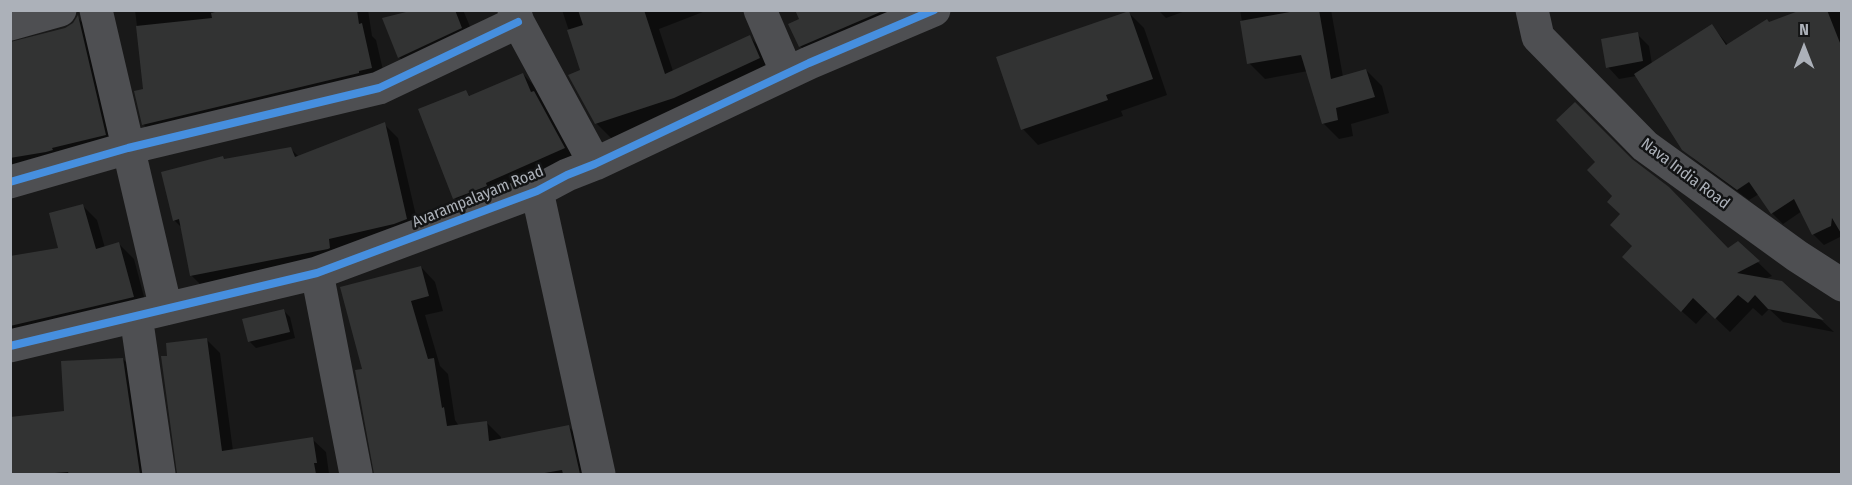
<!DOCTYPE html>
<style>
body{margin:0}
#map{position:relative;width:1852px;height:485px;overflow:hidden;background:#191919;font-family:"Fira Sans Condensed",sans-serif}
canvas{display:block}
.frame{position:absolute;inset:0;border:12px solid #acb1b9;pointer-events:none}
.north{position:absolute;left:1774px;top:18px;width:60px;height:60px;-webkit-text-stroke:4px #131415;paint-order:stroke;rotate:0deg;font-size:16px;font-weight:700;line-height:24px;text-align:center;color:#acb1b9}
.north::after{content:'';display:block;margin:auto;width:21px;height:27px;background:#acb1b9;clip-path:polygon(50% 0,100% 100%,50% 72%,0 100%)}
</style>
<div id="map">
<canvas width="1852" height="485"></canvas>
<div class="frame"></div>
<div class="north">N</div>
</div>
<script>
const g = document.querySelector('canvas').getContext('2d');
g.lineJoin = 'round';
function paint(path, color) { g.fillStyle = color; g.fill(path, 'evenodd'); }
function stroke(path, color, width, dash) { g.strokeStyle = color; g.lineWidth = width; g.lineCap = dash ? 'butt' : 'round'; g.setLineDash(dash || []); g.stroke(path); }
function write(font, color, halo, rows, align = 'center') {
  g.font = font + ' "Fira Sans Condensed",sans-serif'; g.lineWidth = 5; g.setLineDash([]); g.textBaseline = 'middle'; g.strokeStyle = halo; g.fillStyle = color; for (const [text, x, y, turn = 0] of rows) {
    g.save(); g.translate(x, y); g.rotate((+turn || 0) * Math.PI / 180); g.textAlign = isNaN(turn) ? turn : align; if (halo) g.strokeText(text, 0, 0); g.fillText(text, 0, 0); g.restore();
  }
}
paint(new Path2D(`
 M 135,10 L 213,10 L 214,14 L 231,10 L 368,10 L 372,36 L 376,40 L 386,83 L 158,139 L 144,125 L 145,90 Z
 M 413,10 L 463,10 L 477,43 L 415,73 L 399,57 Z
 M 562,10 L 708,10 L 659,29 L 673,71 L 750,37 L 765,53 L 775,74 L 612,139 L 596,123 L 582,70 Z
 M 797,10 L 936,10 L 816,62 L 800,46 L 801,19 Z
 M 1158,10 L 1188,10 L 1166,18 Z
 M 1240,10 L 1331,10 L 1343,77 L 1366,70 L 1382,86 L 1389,113 L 1351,124 L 1353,136 L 1339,139 L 1323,123 L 1308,71 L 1265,79 L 1249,63 Z
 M 1806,10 L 1842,10 L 1842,236 L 1824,245 L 1813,234 L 1802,211 L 1783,224 L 1772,213 L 1759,194 L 1749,200 L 1695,160 L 1683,149 L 1636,76 L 1619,79 L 1608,67 L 1637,34 L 1649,46 L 1652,64 L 1712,26 L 1728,45 L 1770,24 Z
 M 1128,12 L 1144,28 L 1167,95 L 1121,111 L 1123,116 L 1038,145 L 1023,129 Z
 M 78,18 L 92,32 L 120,149 L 10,174 L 10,44 L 66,29 L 74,25 Z
 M 523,74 L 538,90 L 580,164 L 471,214 L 455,198 L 466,92 L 471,97 Z
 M 384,124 L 398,138 L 420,233 L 205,289 L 191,275 L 182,228 L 174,220 L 225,160 L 291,149 L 299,157 Z
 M 1632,161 L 1728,250 L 1738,243 L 1772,276 L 1765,279 L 1781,282 L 1834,332 L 1783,322 L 1769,309 L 1762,316 L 1753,308 L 1730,332 L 1708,311 L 1696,324 L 1637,271 L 1634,246 L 1622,215 Z
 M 82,205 L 97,220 L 105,248 L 119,244 L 134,259 L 148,312 L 10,344 L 10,257 L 60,249 Z
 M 421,267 L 435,282 L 443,311 L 425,315 L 440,366 L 448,374 L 455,420 L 459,426 L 486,422 L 501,437 L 501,440 L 568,426 L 583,441 L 591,474 L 375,474 L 364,370 Z
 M 284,311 L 290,317 L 295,338 L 256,348 L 250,342 L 244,320 Z
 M 206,339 L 220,353 L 233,451 L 312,439 L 326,452 L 329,474 L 181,474 L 179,472 L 169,357 Z
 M 123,359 L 138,374 L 152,474 L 10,474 L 10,418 L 65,412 Z`), '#0007');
paint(new Path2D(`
 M 224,10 L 357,10 L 359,24 L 362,23 L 372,68 L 359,71 L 359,73 L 142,125 L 134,91 L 143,89 L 136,26 L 212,18 L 211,13 Z
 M 414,10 L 455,10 L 462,28 L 398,58 L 382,18 Z
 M 578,10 L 644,10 L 665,74 L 750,35 L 760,58 L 674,98 L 595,124 L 568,75 L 580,70 L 567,30 L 583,25 Z
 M 795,10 L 885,10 L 799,47 L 788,24 L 799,19 Z
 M 1301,10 L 1319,10 L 1331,79 L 1366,69 L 1375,97 L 1336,108 L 1338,120 L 1322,124 L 1301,55 L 1247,64 L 1240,21 Z
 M 1801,10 L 1827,10 L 1842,48 L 1842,235 L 1832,218 L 1831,226 L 1812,235 L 1794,199 L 1771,214 L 1749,182 L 1737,190 L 1682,150 L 1634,74 L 1712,24 L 1726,45 L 1767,19 L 1769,22 Z
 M 1129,11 L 1153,79 L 1106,95 L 1108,100 L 1021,130 L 996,57 Z
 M 78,15 L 106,135 L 52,148 L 53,150 L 46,152 L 10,158 L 10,42 L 65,28 L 73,23 Z
 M 1638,32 L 1643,61 L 1606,68 L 1601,39 Z
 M 523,73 L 531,92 L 534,91 L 565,148 L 486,183 L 487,186 L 453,199 L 418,109 L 466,90 L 469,96 Z
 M 1575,102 L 1632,159 L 1669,187 L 1728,248 L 1738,241 L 1760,261 L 1737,273 L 1782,281 L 1824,320 L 1768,309 L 1755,295 L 1748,303 L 1738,295 L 1715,319 L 1693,298 L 1681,312 L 1622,257 L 1632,246 L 1610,225 L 1620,214 L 1607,202 L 1612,196 L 1587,170 L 1595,162 L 1556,120 Z
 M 385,122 L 407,219 L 394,224 L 329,239 L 330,248 L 328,249 L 190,276 L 179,219 L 173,221 L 161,172 L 223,156 L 224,159 L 291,147 L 295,157 Z
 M 83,204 L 96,249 L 119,242 L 134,297 L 10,326 L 10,256 L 58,248 L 49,213 Z
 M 421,266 L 429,296 L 411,301 L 428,359 L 434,358 L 442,408 L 444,407 L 447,426 L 487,421 L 489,441 L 569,425 L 580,474 L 563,474 L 562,470 L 539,474 L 374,474 L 355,370 L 362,369 L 340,287 Z
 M 284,309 L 290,332 L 248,342 L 242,319 Z
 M 207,338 L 222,451 L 313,437 L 317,463 L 314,463 L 316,474 L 177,474 L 161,356 L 167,356 L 166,343 Z
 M 123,358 L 140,474 L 69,474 L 68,472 L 42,474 L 10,474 L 10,417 L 64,411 L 61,361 Z`), '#323333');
stroke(new Path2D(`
 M 96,10 L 166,309
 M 514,10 L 518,22 L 595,164
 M 760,10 L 787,73
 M 1532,10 L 1538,37 L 1645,146 L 1797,256 L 1842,285
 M 10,24 L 60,10
 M 10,182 L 128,148 L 379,88 L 518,22
 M 537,191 L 599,474
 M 317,273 L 356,474
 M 136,316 L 159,474
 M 10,346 L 317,273 L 537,191 L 567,175 L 595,164 L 809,63 L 934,10`), '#4e4f52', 33);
stroke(new Path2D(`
 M 10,182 L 128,148 L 379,88 L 518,22
 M 10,346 L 317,273 L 537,191 L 567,175 L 595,164 L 809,63 L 934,10`), '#468fdf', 8);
write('16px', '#acb1b9', '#131415', [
 ["Nava India Road",1685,174,37],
 ["Avarampalayam Road",478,197,-22]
]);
</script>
